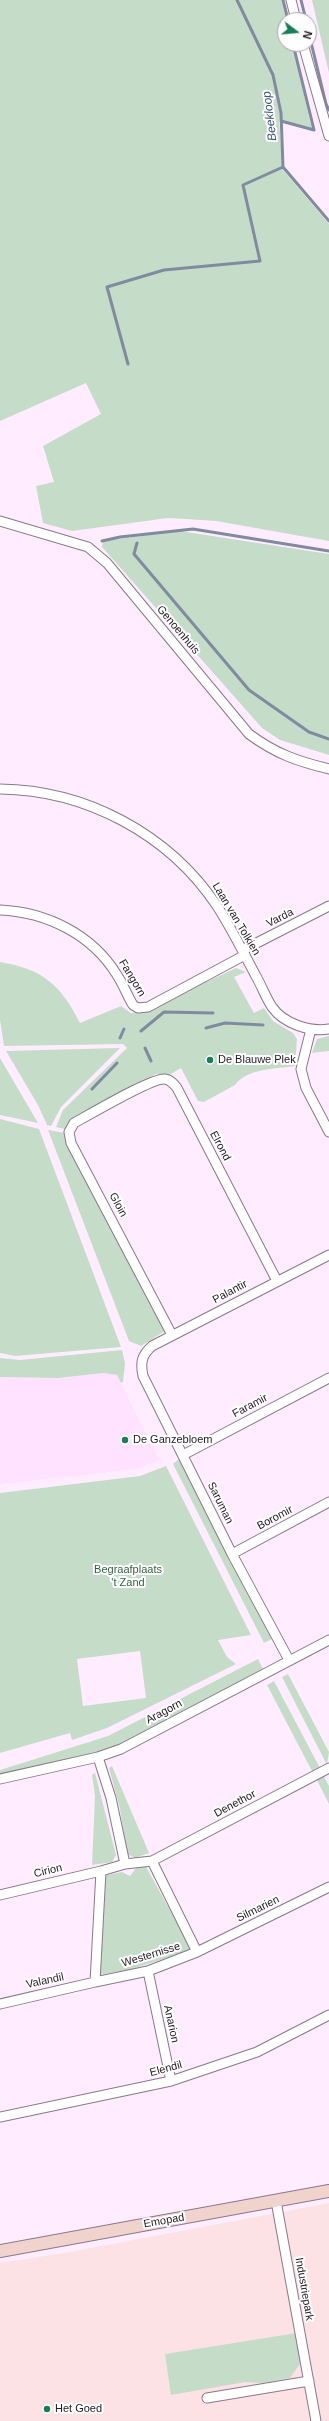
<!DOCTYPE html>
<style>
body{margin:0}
#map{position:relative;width:329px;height:2421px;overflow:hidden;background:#ffedff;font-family:Arial,sans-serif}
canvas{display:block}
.north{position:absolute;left:277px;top:12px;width:40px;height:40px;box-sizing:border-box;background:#fff;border:1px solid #a6a3a6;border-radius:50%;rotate:106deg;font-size:11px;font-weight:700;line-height:16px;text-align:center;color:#211921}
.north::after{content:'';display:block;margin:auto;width:14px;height:18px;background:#177e59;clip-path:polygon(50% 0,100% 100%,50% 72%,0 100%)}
</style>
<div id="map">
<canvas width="329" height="2421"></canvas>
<div class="north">N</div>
</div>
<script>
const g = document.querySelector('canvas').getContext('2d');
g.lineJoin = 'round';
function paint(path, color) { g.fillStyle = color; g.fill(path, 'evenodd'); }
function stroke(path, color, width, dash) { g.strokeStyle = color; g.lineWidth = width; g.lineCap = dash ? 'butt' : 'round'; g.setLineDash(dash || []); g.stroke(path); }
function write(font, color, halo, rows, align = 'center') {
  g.font = font + ' Arial,sans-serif'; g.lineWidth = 4; g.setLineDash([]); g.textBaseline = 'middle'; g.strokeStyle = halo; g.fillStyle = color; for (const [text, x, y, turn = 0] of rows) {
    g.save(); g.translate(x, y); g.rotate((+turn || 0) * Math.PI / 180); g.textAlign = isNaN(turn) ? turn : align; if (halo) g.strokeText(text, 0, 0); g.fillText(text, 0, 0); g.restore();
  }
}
paint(new Path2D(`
 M 329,2203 L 329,2421 L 0,2421 L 0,2263 L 70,2252 Z`), '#fde2e5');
paint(new Path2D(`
 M 103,1373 L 117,1375 L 159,1460 L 137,1469 L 0,1484 L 0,1377 L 58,1378 Z`), '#fee2ff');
paint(new Path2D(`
 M 0,0 L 282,0 L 287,20 L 285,20 L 285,44 L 293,44 L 310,122 L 315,131 L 279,120 L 283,170 L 329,224 L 329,541 L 216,521 L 186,519 L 168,518 L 72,531 L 43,523 L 36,486 L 54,482 L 43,446 L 101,414 L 86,383 L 0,421 Z
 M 312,0 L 329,0 L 329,73 Z
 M 180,531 L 329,554 L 329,755 L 280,740 L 262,728 L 102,547 L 103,541 Z
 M 0,962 C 43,969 61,985 80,1023 L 121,1006 L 131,1013 L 143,1012 L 236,968 L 246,972 L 234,977 L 254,1013 L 264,1008 L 273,1021 L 293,1033 L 297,1039 L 295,1066 C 277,1069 247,1068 235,1085 L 204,1102 L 198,1101 L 181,1068 L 169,1075 L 156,1074 L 72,1120 L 65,1129 L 56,1127 L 63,1110 L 127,1048 L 123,1044 L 4,1046 L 0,1020 Z
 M 329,1036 L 329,1051 L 312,1053 L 317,1039 Z
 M 120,1048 L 61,1107 L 51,1126 L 47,1125 L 38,1105 L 6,1051 Z
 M 0,1058 L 38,1123 L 0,1115 Z
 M 0,1119 L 39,1129 L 121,1347 L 15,1356 L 0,1353 Z
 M 48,1130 L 65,1133 L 164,1327 L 165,1331 L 141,1346 L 129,1341 Z
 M 122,1350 L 125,1363 L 123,1382 L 121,1383 L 117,1375 L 103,1373 L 58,1378 L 0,1377 L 0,1358 L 20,1360 Z
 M 179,1459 L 272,1639 L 264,1643 L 173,1464 Z
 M 166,1466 L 251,1635 L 218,1640 L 227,1657 L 236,1664 L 107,1728 L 72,1740 L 70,1733 L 0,1753 L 0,1493 L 140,1476 ZM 140,1651 L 146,1698 L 83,1706 L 77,1659 Z
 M 258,1659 L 263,1669 L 110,1749 L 92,1756 L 0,1774 L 0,1770 L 108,1736 Z
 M 288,1674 L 329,1752 L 327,1765 L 282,1677 Z
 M 274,1681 L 320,1768 L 313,1773 L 267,1685 Z
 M 112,1766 L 149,1853 L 135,1858 L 127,1854 L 120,1809 L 109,1768 Z
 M 95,1773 L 116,1855 L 112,1862 L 92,1865 L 95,1796 L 92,1775 Z
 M 323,1775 L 329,1786 L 329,1804 L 316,1778 Z
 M 145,1865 L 192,1950 L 132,1969 L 98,1975 L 102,1876 L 122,1872 L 130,1876 L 136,1868 Z
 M 297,2333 L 302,2361 L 290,2378 L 263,2383 L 245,2382 L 171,2395 L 165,2354 Z`), '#c5dcc9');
stroke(new Path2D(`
 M 237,0 L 273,75 L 281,113 L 283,167 L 329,221
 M 283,0 L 288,20
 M 301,0 L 306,20
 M 309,34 L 326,104 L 329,110
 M 281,121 L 314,130 L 293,44
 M 128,364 L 107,287 L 164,270 L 260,261 L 243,185 L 283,167
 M 102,541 L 120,537 L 193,529 L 329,551
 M 137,543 L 134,554 L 249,690 L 309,732 L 329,739
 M 206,1028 L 225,1023 L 263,1025
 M 141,1031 L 164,1012 L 213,1013
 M 120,1038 L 124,1029
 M 145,1048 L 151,1061
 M 92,1089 L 117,1063`), '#808b9f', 3);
const minor = new Path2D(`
 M 291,0 L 296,20
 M 303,44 L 329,136
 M 0,521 L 88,547 L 107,563 L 249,734 C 276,754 297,761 329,769
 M 0,789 C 86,790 169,834 217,906 C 232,929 244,954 257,978 C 262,987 266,998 272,1007 C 284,1024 310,1032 329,1029
 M 0,910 C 46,912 92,934 117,975 C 123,984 127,995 133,1005 L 138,1008 L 148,1007 L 245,955
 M 243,950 L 329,906
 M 311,1029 L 301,1069 L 306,1088 L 329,1132
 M 172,1335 L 71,1143 L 69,1132 L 74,1123 C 89,1115 153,1077 165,1079 C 171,1080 174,1084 177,1088 L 277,1281
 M 183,1455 L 329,1378
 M 232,1554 L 329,1502
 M 289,1660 L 232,1554 L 143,1376 C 140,1362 142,1355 152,1346 L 329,1255
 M 98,1757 L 111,1798 L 125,1864
 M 0,1779 L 98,1757 L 121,1749 L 329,1640
 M 152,1861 L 197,1952 L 148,1971 L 95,1982 L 101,1871 L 125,1864 L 152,1861 L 329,1768
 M 0,1895 L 101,1871
 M 197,1952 L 329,1887
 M 148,1971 L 171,2081
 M 0,2004 L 95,1982
 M 0,2117 L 171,2081 L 257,2052 L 329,2015
 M 276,2201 L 316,2421
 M 207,2398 L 309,2381`);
const secondary = new Path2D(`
 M 0,2251 L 329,2191`);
stroke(minor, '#8a778b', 11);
stroke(secondary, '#8a778b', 14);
stroke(minor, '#fff', 9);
stroke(secondary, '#f1d3ce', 12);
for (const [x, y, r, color] of [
 [210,1060,4,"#177e59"],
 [125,1440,4,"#177e59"],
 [47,2409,4,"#177e59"]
]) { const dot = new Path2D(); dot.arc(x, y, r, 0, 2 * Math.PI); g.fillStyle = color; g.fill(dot); stroke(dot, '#fff', 1.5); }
write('11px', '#211921', '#fff', [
 ["Genoenhuis",178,630,50],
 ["Varda",280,918,-27],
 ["Laan van Tolkien",236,919,59],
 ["Fangorn",132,978,59],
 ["Elrond",220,1146,62],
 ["Gloin",118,1205,62],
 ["Palantir",230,1292,-28],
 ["Faramir",250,1406,-28],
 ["Saruman",220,1503,64],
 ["Boromir",275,1518,-28],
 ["Aragorn",164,1712,-28],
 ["Denethor",235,1804,-28],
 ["Cirion",48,1871,-13],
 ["Silmarien",258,1909,-26],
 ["Westernisse",151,1955,-17],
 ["Valandil",45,1981,-12],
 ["Anarion",171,2024,78],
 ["Elendil",166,2069,-15],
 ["Emopad",164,2221,-10],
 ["Industriepark",304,2289,80]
]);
write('11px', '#211921', '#fff', [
 ["De Blauwe Plek",218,1060],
 ["De Ganzebloem",133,1440],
 ["Het Goed",55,2409]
], 'left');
write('11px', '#345f3f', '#fff', [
 ["Begraafplaats",128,1570],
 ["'t Zand",128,1583]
]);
write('italic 12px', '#39587d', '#fff', [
 ["Beekloop",270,116,-97]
]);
</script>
